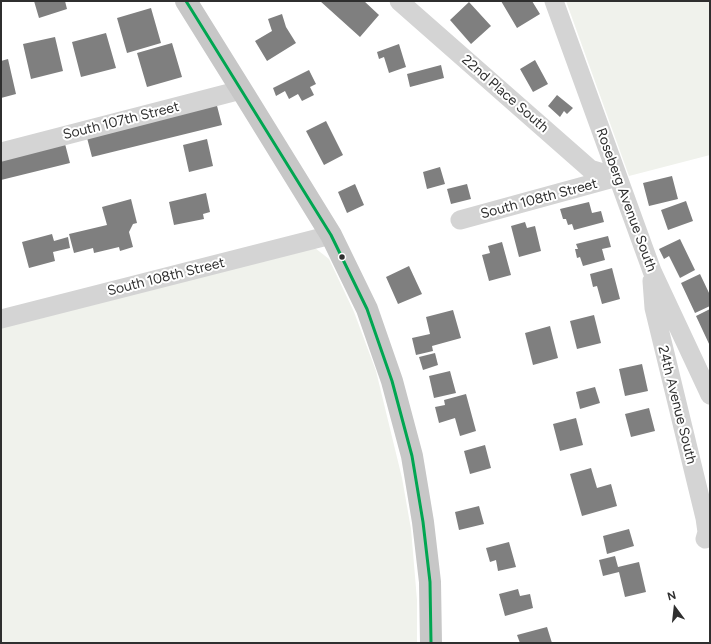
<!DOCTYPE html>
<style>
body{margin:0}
#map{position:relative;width:711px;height:644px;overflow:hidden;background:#fff;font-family:Figtree,sans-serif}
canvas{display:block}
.frame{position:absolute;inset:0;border:2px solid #2f2f2f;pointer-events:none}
.north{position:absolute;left:655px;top:588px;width:40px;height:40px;-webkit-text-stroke:3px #fff;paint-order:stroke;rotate:345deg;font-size:11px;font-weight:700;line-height:16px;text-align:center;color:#2f2f2f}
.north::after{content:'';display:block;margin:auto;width:14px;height:18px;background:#2f2f2f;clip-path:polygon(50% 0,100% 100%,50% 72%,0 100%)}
</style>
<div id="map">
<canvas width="711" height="644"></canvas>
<div class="frame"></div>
<div class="north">N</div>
</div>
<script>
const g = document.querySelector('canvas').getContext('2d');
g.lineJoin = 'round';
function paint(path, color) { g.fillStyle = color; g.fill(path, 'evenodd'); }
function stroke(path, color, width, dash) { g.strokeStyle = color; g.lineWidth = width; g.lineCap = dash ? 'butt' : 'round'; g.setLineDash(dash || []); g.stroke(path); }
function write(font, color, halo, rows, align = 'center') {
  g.font = font + ' Figtree,sans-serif'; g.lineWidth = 4; g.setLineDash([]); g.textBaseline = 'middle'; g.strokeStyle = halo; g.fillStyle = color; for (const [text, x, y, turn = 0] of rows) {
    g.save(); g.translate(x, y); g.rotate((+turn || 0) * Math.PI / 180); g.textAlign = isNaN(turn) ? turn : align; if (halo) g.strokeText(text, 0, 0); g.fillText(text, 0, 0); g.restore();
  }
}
paint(new Path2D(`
 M 566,1 L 710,1 L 710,155 L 629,176 Z
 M 315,248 L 329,259 L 354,312 L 376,371 L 402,478 L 411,529 L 417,600 L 417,643 L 1,643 L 1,326 Z`), '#f0f2ec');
paint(new Path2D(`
 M 34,1 L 65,1 L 67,9 L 39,18 Z
 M 320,1 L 364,1 L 379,15 L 360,37 Z
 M 501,1 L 532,1 L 540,14 L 517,28 Z
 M 469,2 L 491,26 L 471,44 L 450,20 Z
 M 151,8 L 161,43 L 127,53 L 117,18 Z
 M 282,14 L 286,27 L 296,43 L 267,61 L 255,41 L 272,31 L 268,19 Z
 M 106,33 L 116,68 L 81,77 L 72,42 Z
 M 55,37 L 63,71 L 31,79 L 23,44 Z
 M 172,43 L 182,77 L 147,87 L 137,53 Z
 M 399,44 L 406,67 L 389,73 L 384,57 L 379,59 L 377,52 Z
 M 8,59 L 16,94 L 1,98 L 1,61 Z
 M 535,60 L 548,84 L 533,92 L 520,69 Z
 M 441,65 L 444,78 L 410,87 L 407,74 Z
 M 309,70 L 316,84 L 310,87 L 314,95 L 302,101 L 298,94 L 289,99 L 285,91 L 276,96 L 273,88 Z
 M 557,95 L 573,108 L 567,114 L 564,111 L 560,117 L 548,106 Z
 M 216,102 L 222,125 L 92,157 L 86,134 Z
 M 326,121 L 343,155 L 324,165 L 306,131 Z
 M 207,139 L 213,166 L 189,172 L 183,145 Z
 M 64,140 L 70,163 L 1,180 L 1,155 Z
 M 440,167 L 445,184 L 427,189 L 423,172 Z
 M 672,176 L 678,199 L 649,206 L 643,183 Z
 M 355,184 L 364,205 L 347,213 L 338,192 Z
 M 467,184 L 471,199 L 451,204 L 447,189 Z
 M 206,193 L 210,212 L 203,214 L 204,219 L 174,225 L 169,202 Z
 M 131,199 L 137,223 L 133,224 L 129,232 L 133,247 L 120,251 L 119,247 L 94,253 L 93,248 L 74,253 L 69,234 L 107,225 L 102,207 Z
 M 686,201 L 693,221 L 668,230 L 661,210 Z
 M 589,202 L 592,213 L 601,211 L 604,222 L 574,230 L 572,224 L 568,225 L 566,219 L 563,219 L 560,209 Z
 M 525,222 L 527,228 L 535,226 L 541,251 L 519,257 L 511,226 Z
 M 52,234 L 54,241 L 68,237 L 70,248 L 53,252 L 55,261 L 29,268 L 22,242 Z
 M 608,236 L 611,247 L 602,249 L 605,260 L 583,266 L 580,257 L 577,258 L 575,249 L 578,249 L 576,244 Z
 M 680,239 L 695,270 L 680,278 L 669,256 L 664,259 L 659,249 Z
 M 502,242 L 511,275 L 489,281 L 482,255 L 490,253 L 488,246 Z
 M 409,266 L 422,294 L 398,304 L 386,277 Z
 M 612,268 L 620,299 L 602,304 L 597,286 L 593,287 L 590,274 Z
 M 700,274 L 710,295 L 710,306 L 695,313 L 681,283 Z
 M 710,309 L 710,346 L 696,316 Z
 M 453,310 L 461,338 L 432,346 L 433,351 L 416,355 L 412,338 L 430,334 L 426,317 Z
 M 594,315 L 601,343 L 577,349 L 570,321 Z
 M 550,326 L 558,358 L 533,365 L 525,333 Z
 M 435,353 L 438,365 L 423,370 L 419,357 Z
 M 642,364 L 648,391 L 625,396 L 619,369 Z
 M 450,371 L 456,393 L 434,398 L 429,376 Z
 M 595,387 L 600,403 L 580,409 L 576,392 Z
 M 466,394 L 476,431 L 460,436 L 455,418 L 439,423 L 435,407 L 445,405 L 444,400 Z
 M 649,408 L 655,431 L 631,437 L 625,414 Z
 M 576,418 L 583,445 L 560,451 L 553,424 Z
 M 485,445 L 491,468 L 470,474 L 464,451 Z
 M 591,468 L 597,488 L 611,484 L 617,506 L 582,516 L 570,474 Z
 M 479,506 L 484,524 L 459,530 L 455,512 Z
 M 629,529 L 634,546 L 607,554 L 603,536 Z
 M 509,542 L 516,567 L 498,571 L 496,560 L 490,562 L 486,548 Z
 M 615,556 L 618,567 L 639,562 L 646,592 L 625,597 L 619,572 L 603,576 L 599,560 Z
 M 518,589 L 520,596 L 530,594 L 533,608 L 505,616 L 499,594 Z
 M 547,627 L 552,643 L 520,643 L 517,635 Z`), '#7f7f7f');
stroke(new Path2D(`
 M 399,1 L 590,169 L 617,177
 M 554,1 L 652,271 L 710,395
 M 1,152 L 241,90
 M 460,220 L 617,177
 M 652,281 L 654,308 L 705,518 L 707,532 L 705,539
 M 1,319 L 331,235`), '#d4d4d4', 19);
stroke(new Path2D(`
 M 186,1 L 244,94 L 331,235 L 367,309 L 392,381 L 412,456 L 423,522 L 430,582 L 431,643`), '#c7c7c7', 22);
stroke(new Path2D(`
 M 186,1 L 331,235 L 367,309 L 392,381 L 412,456 L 423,522 L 430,582 L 431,643`), '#00a651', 3);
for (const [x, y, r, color] of [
 [342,257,3.5,"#2f2f2f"]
]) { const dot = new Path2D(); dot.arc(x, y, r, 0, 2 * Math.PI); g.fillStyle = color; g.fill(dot); stroke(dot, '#fff', 1.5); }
write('14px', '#2f2f2f', '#fff', [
 ["22nd Place South",505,94,41],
 ["South 107th Street",121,121,-14],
 ["South 108th Street",539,199,-15],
 ["Roseberg Avenue South",626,200,70],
 ["South 108th Street",166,277,-14],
 ["24th Avenue South",677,405,76]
]);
</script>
